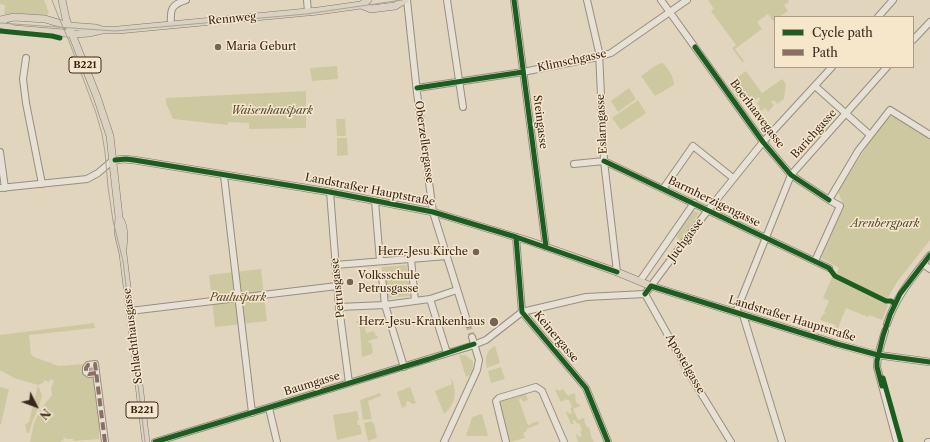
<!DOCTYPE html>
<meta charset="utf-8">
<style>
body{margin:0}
#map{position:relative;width:930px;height:442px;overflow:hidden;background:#e2d5bd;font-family:"Libre Caslon Text",serif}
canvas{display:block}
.legend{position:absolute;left:774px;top:16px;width:140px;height:52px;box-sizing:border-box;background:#f6e7ca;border:1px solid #aa9a86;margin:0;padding:5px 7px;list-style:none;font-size:12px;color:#39261f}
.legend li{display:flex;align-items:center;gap:8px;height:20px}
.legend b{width:20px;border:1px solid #aa9a86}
.north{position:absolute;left:16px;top:386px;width:40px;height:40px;-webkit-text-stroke:3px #f6e7ca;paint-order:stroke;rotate:132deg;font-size:11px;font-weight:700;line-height:16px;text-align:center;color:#39261f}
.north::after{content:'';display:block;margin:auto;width:14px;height:18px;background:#39261f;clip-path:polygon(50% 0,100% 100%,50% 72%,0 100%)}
</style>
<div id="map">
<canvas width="930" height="442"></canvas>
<ul class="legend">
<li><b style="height:5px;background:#1b5e20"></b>Cycle path</li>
<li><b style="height:5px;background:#8d6e63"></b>Path</li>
</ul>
<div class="north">N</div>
</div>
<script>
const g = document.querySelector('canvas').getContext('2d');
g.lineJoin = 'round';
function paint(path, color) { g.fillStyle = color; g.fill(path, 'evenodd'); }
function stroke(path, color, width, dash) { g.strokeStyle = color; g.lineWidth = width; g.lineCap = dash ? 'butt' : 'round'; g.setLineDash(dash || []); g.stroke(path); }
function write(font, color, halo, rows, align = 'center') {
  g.font = font + ' "Libre Caslon Text",serif'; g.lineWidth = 3; g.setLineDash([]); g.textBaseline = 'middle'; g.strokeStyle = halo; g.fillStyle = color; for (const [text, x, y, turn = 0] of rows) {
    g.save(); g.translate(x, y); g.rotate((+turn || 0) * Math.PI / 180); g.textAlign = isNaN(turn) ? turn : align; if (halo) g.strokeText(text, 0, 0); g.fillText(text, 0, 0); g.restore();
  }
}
paint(new Path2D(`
 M 0,0 L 44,0 L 49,13 L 47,15 L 43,16 L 4,14 L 5,5 L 0,4 Z
 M 708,0 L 788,0 L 789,2 L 784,5 L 788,11 L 779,17 L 775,17 L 775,20 L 773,21 L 768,14 L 757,22 L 762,29 L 735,49 L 744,61 L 742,62 L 732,48 L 736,45 L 711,11 L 714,9 Z
 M 661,63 L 664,64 C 669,70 674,77 674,85 L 655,96 L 641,76 L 655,66 Z
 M 337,66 L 338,79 L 312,81 L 310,68 Z
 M 746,71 L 762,93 L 782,79 L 786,84 L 784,99 L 777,104 L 774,100 L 771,102 L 774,105 L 768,112 L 765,108 L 761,111 L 759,108 L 760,107 L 757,103 L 760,100 L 759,97 L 755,100 L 752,96 L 742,103 L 728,84 Z
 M 629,88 L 636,99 L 618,112 L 611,101 Z
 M 306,91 L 306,128 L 249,129 L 249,123 L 228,122 L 228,125 L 173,119 L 166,103 L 166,98 Z
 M 638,100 L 646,113 L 621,130 L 612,118 Z
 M 891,116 L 894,117 L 930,139 L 930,240 L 897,282 L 887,299 L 886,299 L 837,276 L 836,274 L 839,268 L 821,258 L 844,206 L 838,192 C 853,166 869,142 888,118 Z
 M 336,119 L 345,119 L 346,136 L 337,136 Z
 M 337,138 L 347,138 L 348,155 L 337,156 Z
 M 692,210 L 699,213 L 680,240 L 676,237 L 677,235 L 675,234 Z
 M 407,265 L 410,296 L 387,298 L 385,275 L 382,275 L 382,267 Z
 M 261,269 L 267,321 L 215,327 L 209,275 Z
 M 832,277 L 886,303 L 888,305 L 882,320 L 869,315 L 868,317 L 846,308 L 838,328 L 835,327 L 836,325 L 820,320 L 824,313 L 825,314 L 826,313 L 824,312 L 829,301 L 823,298 Z
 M 356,321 L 369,321 L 370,326 L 365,328 L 366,333 L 374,331 L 376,336 L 377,335 L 378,338 L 368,341 L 369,343 L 371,342 L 373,352 L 372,353 L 372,354 L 362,357 L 360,329 Z
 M 94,323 L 95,328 L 29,335 L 31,354 L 34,357 L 59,366 L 84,364 L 84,372 L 95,376 L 101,424 L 99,427 L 99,439 L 74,441 L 73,439 L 66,439 L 63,436 L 64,440 L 60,442 L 30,442 L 34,423 L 40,410 L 44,409 L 43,406 L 52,395 L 51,388 L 54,381 L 51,379 L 49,382 L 44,380 L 43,383 L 38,385 L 42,395 L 40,403 L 32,423 L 29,433 L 27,433 L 25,425 L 29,422 L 38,385 L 14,378 L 0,370 L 0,335 Z
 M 495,346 L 500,363 L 487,368 C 484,359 487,349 495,346 Z
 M 459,355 L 465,355 L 473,361 L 473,368 L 470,375 L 466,377 Z
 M 501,367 L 505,379 L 491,383 L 488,371 Z
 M 451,379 L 452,379 C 457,392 456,404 444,414 L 435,391 L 452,384 Z
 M 0,387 L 9,389 L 1,424 L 0,424 Z
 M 410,387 L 416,403 L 412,404 L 410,402 L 407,401 L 406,406 L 402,408 L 397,392 Z
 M 557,389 L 559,391 L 563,389 L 568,396 L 574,393 L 576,396 L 575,397 L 577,404 L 579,404 L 580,406 L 573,409 L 578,420 L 584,418 L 585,420 L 584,420 L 587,428 L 589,427 L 592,439 L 593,439 L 594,441 L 593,442 L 578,442 L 576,434 L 577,434 L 579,437 L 582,436 L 580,431 L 582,430 L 579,423 L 577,424 L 575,420 L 572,421 L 574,424 L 571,424 L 566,413 L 568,411 L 569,414 L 572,413 L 570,408 L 572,407 L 569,400 L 567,400 L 566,399 L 561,402 L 555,390 Z
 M 380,393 L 381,396 L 368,401 L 372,419 L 363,420 L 360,400 Z
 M 525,393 L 528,400 L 523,402 L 521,398 L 519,400 L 527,423 L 529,426 L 530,424 L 538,421 L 539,424 L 526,429 L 527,431 L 523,433 L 525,438 L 510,442 L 499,403 L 501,400 Z
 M 357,411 L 359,420 L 357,421 L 358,425 L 360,425 L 362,434 L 337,440 L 333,415 Z
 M 482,414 L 488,436 L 466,436 L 472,417 Z
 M 372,421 L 372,423 L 374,423 L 377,438 L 368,441 L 364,423 Z`), '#cec8a0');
stroke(new Path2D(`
 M 468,324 L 472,337`), '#c0b29d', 6, [6, 3]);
const minor = new Path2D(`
 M 307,0 L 308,12
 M 407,0 L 417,93 L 433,212 L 468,324
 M 447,0 L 463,107
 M 514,0 L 546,247
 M 587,0 L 599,52 L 604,161 L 617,272
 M 661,0 L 763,142 L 791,175 L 829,200
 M 878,17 L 893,0
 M 171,25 C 170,9 171,5 186,0
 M 913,40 L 930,22
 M 26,58 L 23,79 L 26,103 L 42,184
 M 815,86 L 870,135
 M 417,88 L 523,72 L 598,57 L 611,53 L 687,0
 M 0,152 L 5,188
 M 574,164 L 604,161 L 829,268
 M 224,176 L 252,413
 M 0,188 L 87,179 L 98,173 L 112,161
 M 663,189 L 693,146 L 733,178
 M 330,192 L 339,307 L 349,383
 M 375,201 L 380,261
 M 516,237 L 522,312 L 586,388 L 608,442
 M 411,259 L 415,301
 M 815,261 L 840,206 L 829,200 L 858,151 L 890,110 L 930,135
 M 923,264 L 930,269
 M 335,265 L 447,256
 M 382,277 L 385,305 L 404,367
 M 640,281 L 694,203
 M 645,294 L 705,214 L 763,142 L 832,67
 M 645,294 L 693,380 L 731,442
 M 430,299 L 447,353
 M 339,307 L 385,305 L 430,299 L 457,290
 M 130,311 L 337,286
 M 736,312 L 791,175 L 887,67
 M 743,315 L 782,442
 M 887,324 C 896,296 913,277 930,255
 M 885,331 L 878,355 L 877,367 L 897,442
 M 96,373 L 89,374 L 86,372 L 86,368 L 88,365 L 95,364 L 105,442
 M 269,408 L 277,442
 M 155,442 L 471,346 L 486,340 L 522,312 L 586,297 L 645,294
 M 444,442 L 477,370 L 479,360 L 472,337
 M 506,442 L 496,401 L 499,398 L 536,387 L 542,391 L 564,442
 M 928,442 L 930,442`);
const major = new Path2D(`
 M 62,0 L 66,19 L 97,97 L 110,136 L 119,217 L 118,233 L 123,254 L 146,442
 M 361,5 L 371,9 L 395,6 L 405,0
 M 0,20 L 14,17 L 45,19 L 69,26 L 96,28 L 102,30 L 118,30 L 318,11 L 361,5 L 368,0
 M 0,24 L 15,29 L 76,34 L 89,33 L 102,30
 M 112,161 L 123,159 L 134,160 L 330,192 L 433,212 L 529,241 L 617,272 L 651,286 L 837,344 L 878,355 L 930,362
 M 121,221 C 125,230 124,238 123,248`);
stroke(minor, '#988e80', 8);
stroke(major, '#81776a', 8);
stroke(minor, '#e7e0d4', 6);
stroke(major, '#dad1c0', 7);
stroke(new Path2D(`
 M 52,0 L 59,18 L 69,41 L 96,113 L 102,134 L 105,152 L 108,187 L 113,221 L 123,261 L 145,442
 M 0,23 L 115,31 L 306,14 L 402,0`), '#a8a298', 1);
stroke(new Path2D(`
 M 96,373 L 89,374 L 86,372 L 86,368 L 88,365 L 95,364 L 105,442`), '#8d6e63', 4, [8, 4]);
stroke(new Path2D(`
 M 514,0 L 546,247
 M 0,31 L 52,36 L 60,38
 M 695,47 L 763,142 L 791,175 L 829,200
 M 417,88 L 523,72
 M 115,160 L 126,159 L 134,160 L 330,192 L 433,212 L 516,237 L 617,272
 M 604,161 L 829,268 L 835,276 L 886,301 L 891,301 L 895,304
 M 516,237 L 522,312 L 586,388 L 608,442
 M 645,294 L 651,286 L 837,344 L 878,355 L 930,362
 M 883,378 L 901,442
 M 882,386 L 877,367 L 877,361 L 883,336 L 890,315 L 900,294 L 930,255
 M 155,442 L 429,359 L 474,344`), '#1b5e20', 5);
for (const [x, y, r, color] of [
 [218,47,4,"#746356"],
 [476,252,4,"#746356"],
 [350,282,4,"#746356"],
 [494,322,5,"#746356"]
]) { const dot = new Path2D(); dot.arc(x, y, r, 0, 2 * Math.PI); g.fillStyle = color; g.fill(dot); stroke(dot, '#f6e7ca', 1.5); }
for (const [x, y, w] of [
 [85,65,32],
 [142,410,32]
]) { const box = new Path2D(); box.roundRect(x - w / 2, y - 8, w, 16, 3); g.fillStyle = '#f6e7ca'; g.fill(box); stroke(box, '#39261f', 1); }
write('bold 10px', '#39261f', null, [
 ["B221",85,65],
 ["B221",142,410]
]);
write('11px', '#39261f', '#f6e7ca', [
 ["Rennweg",232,19,-5],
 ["Klimschgasse",572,61,-12],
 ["Boerhaavegasse",757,114,53],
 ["Steingasse",540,122,83],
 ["Eslarngasse",602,124,-93],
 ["Barichgasse",814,134,-48],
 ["Oberzellergasse",424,142,82],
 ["Landstraßer Hauptstraße",370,190,11],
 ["Barmherzigengasse",714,202,26],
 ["Juchgasse",686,240,-53],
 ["Petrusgasse",338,288,-96],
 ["Landstraßer Hauptstraße",792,319,17],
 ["Schlachthausgasse",133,336,-97],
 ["Keinergasse",556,337,50],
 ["Apostelgasse",685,364,60],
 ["Baumgasse",312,384,-17]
]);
write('11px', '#39261f', '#f6e7ca', [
 ["Maria Geburt",226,47],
 ["Herz-Jesu Kirche",468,252,"right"],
 ["Volksschule",358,276],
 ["Petrusgasse",358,289],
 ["Herz-Jesu-Krankenhaus",485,322,"right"]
], 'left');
write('italic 11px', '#5a4c39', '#f6e7ca', [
 ["Waisenhauspark",272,111],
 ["Arenbergpark",885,224],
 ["Pauluspark",238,298]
]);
</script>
